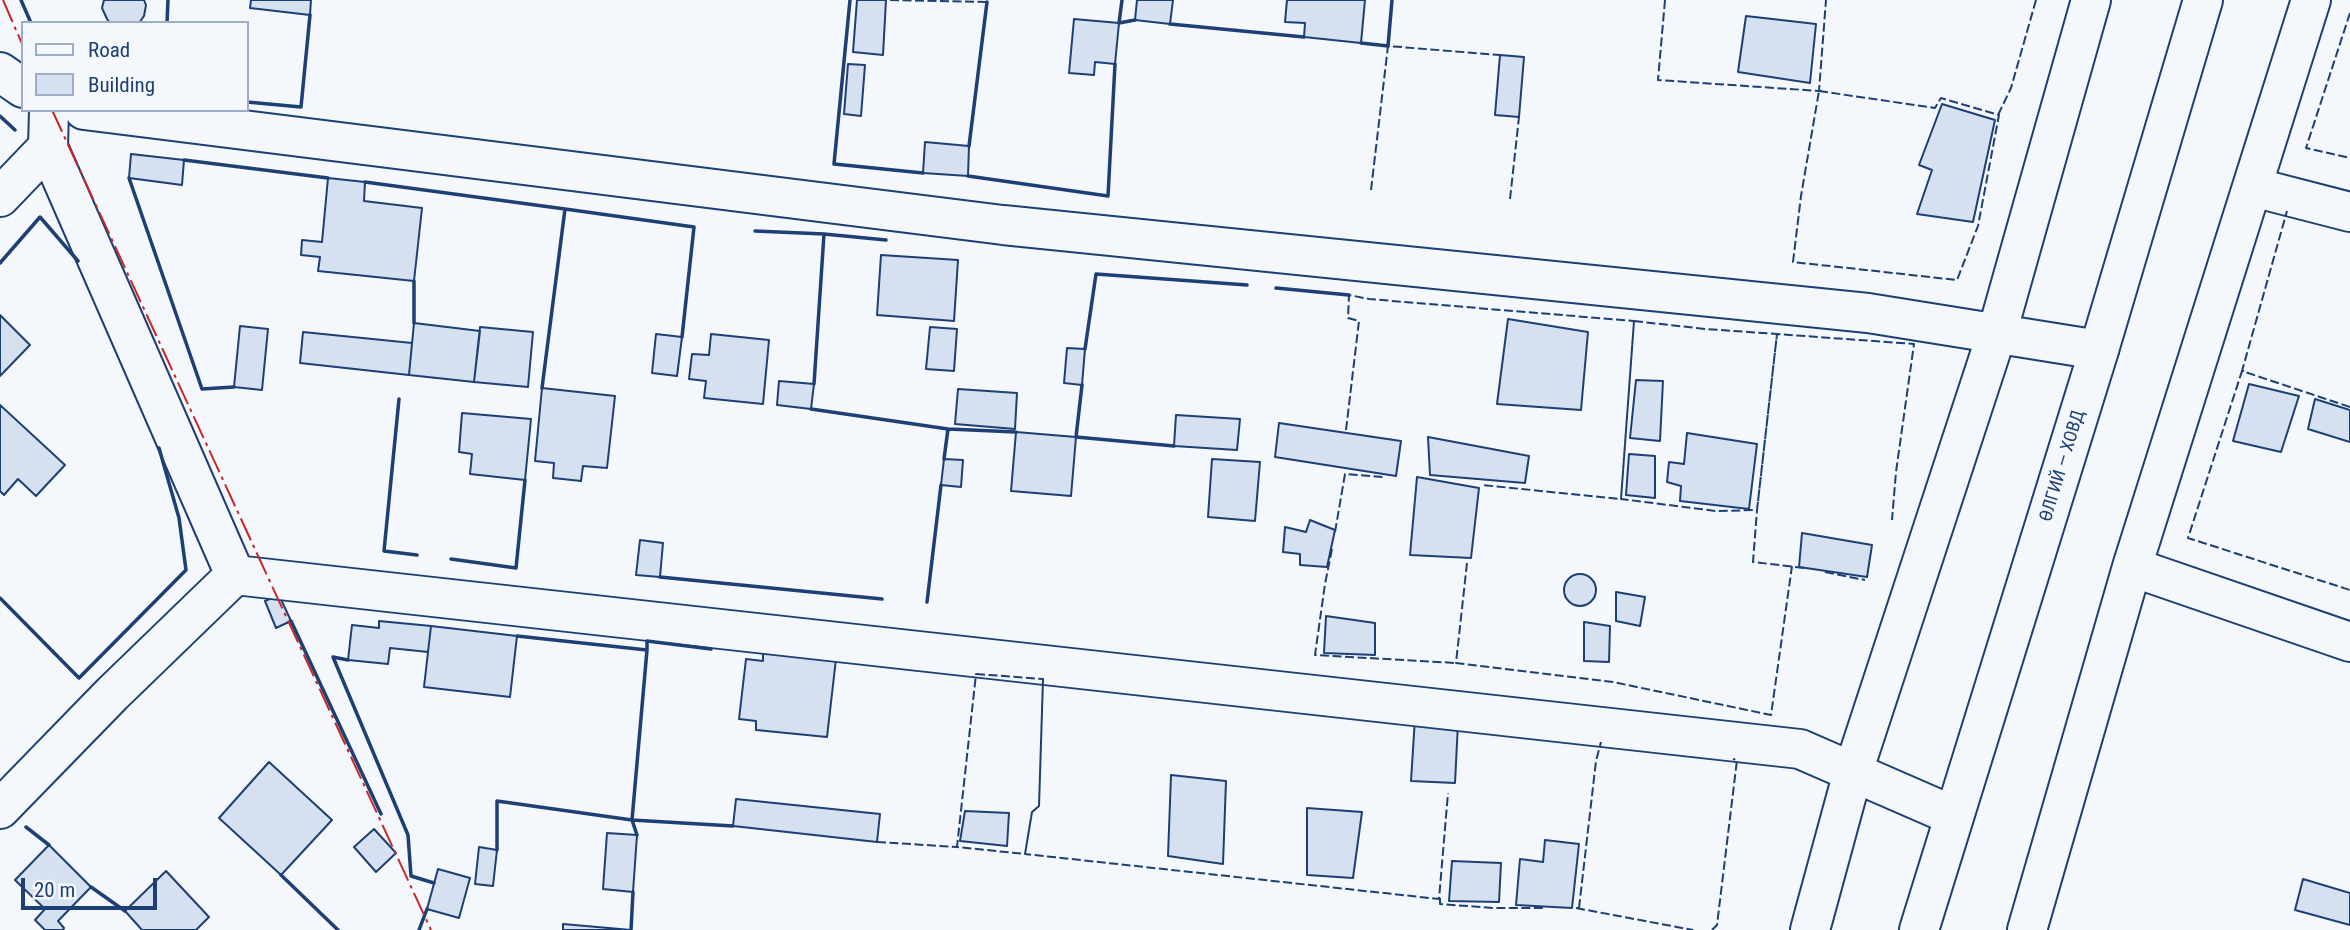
<!DOCTYPE html>
<meta charset="utf-8">
<style>
body{margin:0}
#map{position:relative;width:2350px;height:930px;overflow:hidden;background:#f4f7fb;font-family:"Roboto Condensed",sans-serif}
canvas{display:block}
.legend{position:absolute;left:21px;top:21px;width:228px;height:91px;box-sizing:border-box;background:#f4f7fb;border:2px solid #9eadc5;margin:0;padding:9px 12px;list-style:none;font-size:21px;color:#1d3f73}
.legend li{display:flex;align-items:center;gap:14px;height:35px}
.legend b{width:35px;border:2px solid #9eadc5}
.scale{position:absolute;left:21px;top:878px;width:136px;height:32px;box-sizing:border-box;border:4px solid #1d3f73;border-top:0;padding-left:9px;font-size:21px;line-height:24px;white-space:nowrap;color:#1d3f73;-webkit-text-stroke:5px #f4f7fb;paint-order:stroke}
</style>
<div id="map">
<canvas width="2350" height="930"></canvas>
<ul class="legend">
<li><b style="height:9px;background:#f4f7fb"></b>Road</li>
<li><b style="height:19px;background:#d5e0f0"></b>Building</li>
</ul>
<div class="scale">20 m</div>
</div>
<script>
const g = document.querySelector('canvas').getContext('2d');
g.lineJoin = 'round';
function paint(path, color) { g.fillStyle = color; g.fill(path, 'evenodd'); }
function stroke(path, color, width, dash) { g.strokeStyle = color; g.lineWidth = width; g.lineCap = dash ? 'butt' : 'round'; g.setLineDash(dash || []); g.stroke(path); }
function write(font, color, halo, rows, align = 'center') {
  g.font = font + ' "Roboto Condensed",sans-serif'; g.lineWidth = 5; g.setLineDash([]); g.textBaseline = 'middle'; g.strokeStyle = halo; g.fillStyle = color; for (const [text, x, y, turn = 0] of rows) {
    g.save(); g.translate(x, y); g.rotate((+turn || 0) * Math.PI / 180); g.textAlign = isNaN(turn) ? turn : align; if (halo) g.strokeText(text, 0, 0); g.fillText(text, 0, 0); g.restore();
  }
}
const building = new Path2D(`
 M 104,0 L 144,0 L 146,5 L 144,16 L 139,23 L 110,23 L 107,19 L 102,8 Z
 M 251,0 L 311,0 L 310,15 L 250,8 Z
 M 857,0 L 886,0 L 883,55 L 853,52 Z
 M 1137,0 L 1173,0 L 1170,24 L 1135,20 Z
 M 1287,0 L 1365,0 L 1361,43 L 1304,37 L 1305,23 L 1285,22 Z
 M 1746,16 L 1816,24 L 1810,83 L 1738,72 Z
 M 1074,19 L 1119,23 L 1115,64 L 1095,62 L 1094,75 L 1069,73 Z
 M 1500,55 L 1524,57 L 1519,117 L 1495,115 Z
 M 848,64 L 865,65 L 861,116 L 844,114 Z
 M 1942,104 L 1995,120 L 1973,222 L 1917,214 L 1932,170 L 1919,165 Z
 M 925,142 L 969,146 L 968,176 L 923,173 Z
 M 131,154 L 184,160 L 182,185 L 129,178 Z
 M 328,178 L 365,182 L 364,201 L 422,208 L 414,281 L 318,271 L 320,257 L 301,255 L 302,240 L 322,242 Z
 M 881,255 L 958,260 L 954,321 L 877,315 Z
 M 0,315 L 30,345 L 0,376 Z
 M 1508,319 L 1588,332 L 1581,410 L 1497,404 Z
 M 414,323 L 480,331 L 474,382 L 409,375 Z
 M 240,326 L 268,329 L 262,390 L 234,387 Z
 M 480,327 L 533,332 L 528,387 L 474,382 Z
 M 930,327 L 957,329 L 954,371 L 926,369 Z
 M 303,332 L 412,343 L 409,375 L 300,363 Z
 M 656,334 L 682,337 L 677,376 L 652,373 Z
 M 711,334 L 769,340 L 763,404 L 704,398 L 706,381 L 689,379 L 692,354 L 709,355 Z
 M 1067,348 L 1085,349 L 1082,385 L 1064,383 Z
 M 1636,380 L 1663,381 L 1660,441 L 1630,438 Z
 M 779,381 L 814,384 L 811,409 L 777,405 Z
 M 2249,384 L 2299,396 L 2281,452 L 2233,441 Z
 M 542,388 L 615,396 L 607,468 L 583,466 L 581,481 L 553,478 L 554,463 L 535,461 Z
 M 958,389 L 1017,393 L 1015,429 L 955,424 Z
 M 2315,399 L 2350,410 L 2350,442 L 2308,429 Z
 M 0,405 L 65,465 L 36,496 L 18,479 L 4,495 L 0,491 Z
 M 462,413 L 531,419 L 525,480 L 470,474 L 472,454 L 459,452 Z
 M 1176,415 L 1240,419 L 1237,450 L 1174,446 Z
 M 1279,423 L 1401,441 L 1396,476 L 1275,457 Z
 M 1016,432 L 1076,437 L 1071,496 L 1011,491 Z
 M 1687,433 L 1757,444 L 1749,509 L 1680,501 L 1681,486 L 1667,482 L 1669,462 L 1684,464 Z
 M 1428,437 L 1529,456 L 1525,483 L 1430,475 Z
 M 1629,454 L 1655,456 L 1655,498 L 1626,495 Z
 M 944,459 L 963,460 L 961,487 L 941,485 Z
 M 1212,459 L 1260,462 L 1255,521 L 1208,517 Z
 M 1417,477 L 1479,488 L 1471,558 L 1410,555 Z
 M 1310,520 L 1335,530 L 1327,567 L 1300,565 L 1300,554 L 1283,552 L 1285,527 L 1306,532 Z
 M 1802,533 L 1872,545 L 1867,577 L 1799,567 Z
 M 640,540 L 663,543 L 660,577 L 636,575 Z
 M1564 590a16 16 0 1 1 32 0a16 16 0 1 1-32 0Z
 M 1616,592 L 1645,597 L 1640,626 L 1616,621 Z
 M 279,595 L 291,621 L 276,628 L 265,601 Z
 M 1326,616 L 1375,623 L 1375,655 L 1324,653 Z
 M 379,621 L 431,626 L 428,652 L 390,648 L 388,664 L 348,660 L 352,625 L 379,628 Z
 M 1584,622 L 1610,626 L 1609,662 L 1584,661 Z
 M 431,626 L 517,636 L 510,697 L 424,687 Z
 M 763,651 L 836,659 L 827,737 L 756,730 L 756,721 L 739,719 L 746,659 L 763,661 Z
 M 1415,718 L 1458,723 L 1455,783 L 1411,781 Z
 M 269,762 L 332,820 L 281,875 L 219,818 Z
 M 1171,775 L 1226,781 L 1223,864 L 1168,856 Z
 M 736,799 L 880,814 L 877,842 L 733,826 Z
 M 1307,808 L 1362,812 L 1353,878 L 1307,875 Z
 M 965,811 L 1009,813 L 1007,846 L 960,841 Z
 M 374,829 L 396,853 L 376,872 L 354,847 Z
 M 607,833 L 637,835 L 633,892 L 603,889 Z
 M 1545,840 L 1579,844 L 1572,908 L 1516,905 L 1520,859 L 1543,862 Z
 M 49,845 L 91,887 L 58,921 L 64,928 L 63,930 L 45,930 L 35,920 L 45,909 L 15,880 Z
 M 479,847 L 497,850 L 493,886 L 475,884 Z
 M 1452,861 L 1501,863 L 1499,902 L 1449,901 Z
 M 438,869 L 470,878 L 459,918 L 427,909 Z
 M 166,871 L 209,917 L 196,930 L 142,930 L 125,911 Z
 M 2303,879 L 2350,893 L 2350,925 L 2295,910 Z
 M 563,924 L 631,930 L 563,930 Z`);
paint(building, '#d5e0f0');
stroke(building, '#1d3f73', 2);
const minor = new Path2D(`
 M 0,72 L 23,88
 M 84,110 L 1003,225 L 1868,313 L 2099,350
 M 48,147 L 235,575
 M 2253,187 L 2350,212
 M 0,197 L 48,147 L 49,110
 M 2132,567 L 2350,642
 M 0,809 L 112,694 L 235,575 L 1800,749 L 1954,816
 M 1810,930 L 1853,772 L 1997,333 L 2091,0
 M 2027,930 L 2132,567 L 2311,0`);
const highway = new Path2D(`
 M 1919,930 L 2099,350 L 2203,0`);
stroke(minor, '#1d3f73', 42);
stroke(highway, '#1d3f73', 42);
stroke(minor, '#f4f7fb', 38);
stroke(highway, '#f4f7fb', 38);
stroke(new Path2D(`
 M 890,0 L 987,2
 M 1665,0 L 1658,80 L 1819,91
 M 2350,13 L 2306,148 L 2350,158
 M 1819,91 L 1935,108 L 1941,98 L 1999,115 L 1978,226 L 1957,280 L 1793,262 L 1801,196 Z
 M 1822,91 L 1819,91 L 1826,0
 M 1998,115 L 2011,88 L 2036,0
 M 1371,190 L 1388,46 L 1500,55
 M 1510,199 L 1519,117
 M 1634,321 L 1705,329 L 1777,334 L 1757,510 L 1716,511 L 1621,499 Z
 M 2244,371 L 2242,371 L 2287,211
 M 2350,407 L 2242,371 L 2188,538 L 2350,590
 M 1346,430 L 1359,321 L 1348,318 L 1349,295 L 1369,299 L 1634,321 L 1621,499 L 1482,485
 M 1335,532 L 1345,474 L 1383,477
 M 1332,549 L 1325,584 L 1315,655 L 1456,663
 M 1467,563 L 1456,663 L 1613,682 L 1771,715 L 1792,566
 M 1804,568 L 1753,562 L 1757,510 L 1777,334 L 1914,344 L 1896,472 L 1892,520
 M 1825,572 L 1865,580
 M 976,674 L 1043,679 L 1039,806 L 1032,812 L 1025,854 L 957,847 Z
 M 1043,680 L 1039,806 L 1032,812 L 1025,854 L 1439,899 L 1448,793
 M 877,842 L 957,847
 M 1440,898 L 1440,904 L 1494,908 L 1545,908
 M 1576,908 L 1693,930
 M 1579,908 L 1596,761 L 1601,742
 M 1712,930 L 1717,925 L 1737,760 L 1733,759`), '#1d3f73', 2, [9, 3.5]);
stroke(new Path2D(`
 M 21,0 L 31,23
 M 850,0 L 834,164 L 923,173
 M 1122,0 L 1119,23 L 1135,20
 M 167,23 L 168,0
 M 1170,24 L 1304,37
 M 1361,43 L 1388,46 L 1392,0
 M 247,102 L 301,107 L 310,15
 M 0,116 L 15,130
 M 969,146 L 987,2
 M 184,160 L 328,178
 M 968,176 L 1108,196 L 1115,64
 M 129,178 L 202,389 L 234,387
 M 365,182 L 565,209 L 542,388
 M 565,209 L 694,227 L 682,337
 M 755,231 L 824,234 L 886,240
 M 0,263 L 40,217 L 78,261
 M 1276,288 L 1349,295
 M 414,323 L 414,281
 M 1085,349 L 1096,274 L 1247,285
 M 814,384 L 824,234
 M 1082,385 L 1076,437 L 1174,446
 M 399,399 L 384,551 L 417,555
 M 811,409 L 948,429 L 1016,432
 M 944,459 L 948,429
 M 451,559 L 516,568 L 525,480
 M 660,577 L 882,599
 M 0,598 L 79,678 L 186,570 L 179,518 L 159,448
 M 927,602 L 941,485
 M 291,621 L 381,814
 M 517,636 L 647,650 L 632,820 L 637,835
 M 647,650 L 647,641 L 711,649
 M 348,660 L 333,657 L 408,835 L 411,876 L 434,883
 M 26,827 L 49,845
 M 497,850 L 497,801 L 632,820 L 733,826
 M 281,875 L 338,930
 M 91,887 L 125,911
 M 419,930 L 427,909
 M 631,930 L 633,892`), '#1d3f73', 3.5);
stroke(new Path2D(`
 M 3,0 L 23,46
 M 52,110 L 431,930`), '#c62828', 2, [24, 5, 3.5, 5]);
write('18px', '#1d3f73', '#f4f7fb', [
 ["ӨЛГИЙ — ХОВД",2063,466,-73]
]);
</script>
